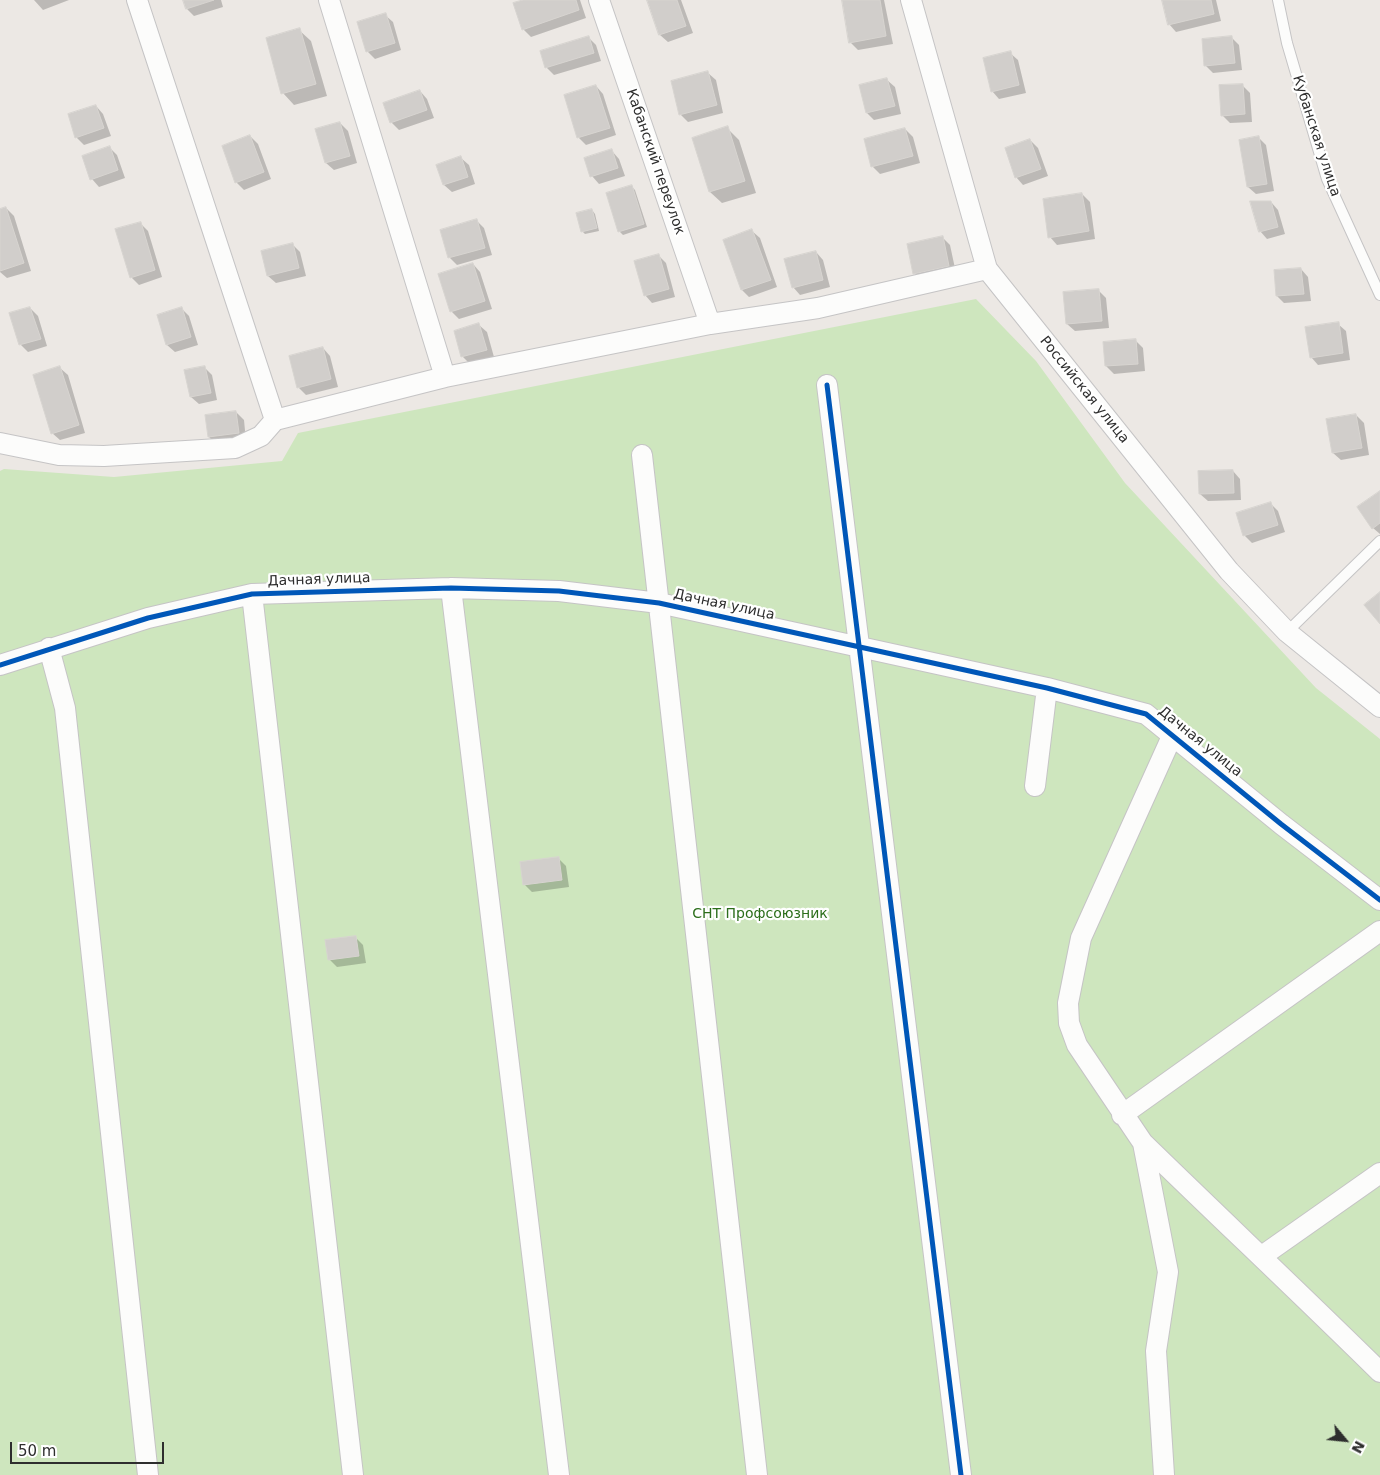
<!DOCTYPE html>
<meta charset="utf-8">
<style>
body{margin:0}
#map{position:relative;width:1380px;height:1475px;overflow:hidden;background:#ece8e4;font-family:"DejaVu Sans",sans-serif}
canvas{display:block}
.north{position:absolute;left:1320px;top:1415px;width:50px;height:50px;-webkit-text-stroke:4px #fff;paint-order:stroke;rotate:118deg;font-size:14px;font-weight:700;line-height:20px;text-align:center;color:#2e2e2e}
.north::after{content:'';display:block;margin:auto;width:18px;height:22px;background:#2e2e2e;clip-path:polygon(50% 0,100% 100%,50% 72%,0 100%)}
.scale{position:absolute;left:10px;top:1442px;width:154px;height:22px;box-sizing:border-box;border:2px solid #2e2e2e;border-top:0;padding-left:6px;font-size:15px;line-height:18px;white-space:nowrap;color:#2e2e2e;-webkit-text-stroke:4px #fff;paint-order:stroke}
</style>
<div id="map">
<canvas width="1380" height="1475"></canvas>
<div class="north">N</div>
<div class="scale">50 m</div>
</div>
<script>
const g = document.querySelector('canvas').getContext('2d');
g.lineJoin = 'round';
function paint(path, color) { g.fillStyle = color; g.fill(path, 'evenodd'); }
function stroke(path, color, width, dash) { g.strokeStyle = color; g.lineWidth = width; g.lineCap = dash ? 'butt' : 'round'; g.setLineDash(dash || []); g.stroke(path); }
function write(font, color, halo, rows, align = 'center') {
  g.font = font + ' "DejaVu Sans",sans-serif'; g.lineWidth = 4.5; g.setLineDash([]); g.textBaseline = 'middle'; g.strokeStyle = halo; g.fillStyle = color; for (const [text, x, y, turn = 0] of rows) {
    g.save(); g.translate(x, y); g.rotate((+turn || 0) * Math.PI / 180); g.textAlign = isNaN(turn) ? turn : align; if (halo) g.strokeText(text, 0, 0); g.fillText(text, 0, 0); g.restore();
  }
}
paint(new Path2D(`
 M 976,299 L 1036,361 L 1125,483 L 1316,688 L 1380,739 L 1380,1475 L 0,1475 L 0,471 L 4,469 L 114,477 L 282,461 L 298,433 Z`), '#cee6be');
paint(new Path2D(`
 M 34,0 L 69,0 L 43,10 Z
 M 184,0 L 221,0 L 223,7 L 194,16 L 187,9 Z
 M 527,0 L 580,0 L 586,18 L 531,37 L 523,29 Z
 M 648,0 L 681,0 L 693,33 L 668,42 L 660,35 Z
 M 846,0 L 884,0 L 893,44 L 858,50 L 850,42 Z
 M 1163,0 L 1216,0 L 1221,21 L 1176,32 L 1169,24 Z
 M 385,15 L 393,22 L 401,50 L 375,59 L 367,51 Z
 M 299,30 L 311,41 L 327,96 L 294,105 L 283,93 Z
 M 588,37 L 596,45 L 601,61 L 554,75 L 546,67 Z
 M 1231,37 L 1239,45 L 1242,70 L 1213,73 L 1205,65 Z
 M 1010,53 L 1018,60 L 1026,93 L 999,99 L 992,91 Z
 M 708,73 L 716,80 L 723,113 L 688,122 L 680,114 Z
 M 887,80 L 895,87 L 901,114 L 874,120 L 867,113 Z
 M 1242,85 L 1250,93 L 1252,122 L 1230,123 L 1222,115 Z
 M 596,86 L 603,94 L 616,135 L 586,145 L 578,137 Z
 M 420,91 L 427,99 L 434,118 L 399,130 L 391,122 Z
 M 96,106 L 103,114 L 111,136 L 84,145 L 76,137 Z
 M 340,123 L 348,131 L 357,163 L 334,170 L 326,163 Z
 M 727,128 L 739,140 L 756,193 L 722,203 L 710,192 L 694,139 Z
 M 905,129 L 913,137 L 920,163 L 880,174 L 872,166 Z
 M 250,136 L 258,144 L 271,179 L 244,190 L 236,182 Z
 M 1259,138 L 1266,145 L 1274,191 L 1256,194 L 1248,187 Z
 M 1030,140 L 1038,148 L 1048,176 L 1023,185 L 1016,177 Z
 M 110,148 L 117,155 L 125,178 L 99,187 L 92,179 Z
 M 612,151 L 619,159 L 625,176 L 599,184 L 592,176 Z
 M 461,158 L 469,165 L 475,184 L 452,192 L 444,185 Z
 M 631,186 L 635,190 L 647,227 L 623,235 L 619,231 Z
 M 1082,194 L 1090,202 L 1095,239 L 1057,245 L 1050,237 Z
 M 1271,202 L 1278,210 L 1285,234 L 1267,239 L 1260,231 Z
 M 6,208 L 14,216 L 31,271 L 7,278 L 0,272 L 0,210 Z
 M 592,210 L 595,214 L 599,231 L 585,234 L 582,231 Z
 M 477,221 L 484,228 L 492,255 L 457,265 L 449,257 Z
 M 140,223 L 148,231 L 162,277 L 139,285 L 131,277 Z
 M 752,231 L 760,238 L 777,287 L 749,297 L 742,290 Z
 M 942,237 L 950,245 L 956,273 L 922,281 L 914,273 Z
 M 292,244 L 300,252 L 306,276 L 276,283 L 268,276 Z
 M 816,252 L 823,260 L 830,287 L 800,295 L 793,287 Z
 M 658,255 L 666,263 L 675,297 L 652,303 L 645,295 Z
 M 473,264 L 480,272 L 492,309 L 459,319 L 452,312 L 440,275 Z
 M 1301,269 L 1308,277 L 1311,301 L 1284,303 L 1277,296 Z
 M 1098,290 L 1106,298 L 1109,328 L 1075,331 L 1067,324 Z
 M 30,308 L 38,316 L 47,346 L 28,352 L 20,344 Z
 M 181,308 L 189,316 L 198,345 L 175,352 L 167,345 Z
 M 1338,324 L 1346,331 L 1350,360 L 1318,365 L 1311,357 Z
 M 479,325 L 487,332 L 494,357 L 470,364 L 462,356 Z
 M 1135,340 L 1143,348 L 1145,371 L 1114,374 L 1106,366 Z
 M 323,348 L 330,356 L 338,387 L 306,395 L 298,387 Z
 M 204,367 L 212,375 L 217,400 L 199,404 L 191,397 Z
 M 60,368 L 68,375 L 85,433 L 60,440 L 52,433 Z
 M 236,412 L 244,420 L 246,441 L 216,444 L 209,437 Z
 M 1356,415 L 1364,423 L 1369,455 L 1341,460 L 1333,453 Z
 M 1233,471 L 1240,479 L 1241,500 L 1208,501 L 1200,494 Z
 M 1380,493 L 1380,534 L 1373,528 Z
 M 1270,503 L 1278,511 L 1285,532 L 1252,543 L 1244,535 Z
 M 558,858 L 566,866 L 569,887 L 532,892 L 525,885 Z
 M 355,937 L 363,945 L 366,963 L 337,967 L 329,959 Z`), '#0003');
const building = new Path2D(`
 M 183,0 L 214,0 L 186,9 Z
 M 523,0 L 576,0 L 579,10 L 522,30 L 513,3 Z
 M 647,0 L 677,0 L 686,26 L 659,35 Z
 M 842,0 L 880,0 L 886,36 L 849,43 Z
 M 1162,0 L 1211,0 L 1214,14 L 1168,25 Z
 M 386,13 L 395,43 L 366,52 L 357,22 Z
 M 300,28 L 316,84 L 281,94 L 266,38 Z
 M 589,36 L 594,53 L 545,68 L 540,51 Z
 M 1232,36 L 1235,63 L 1204,66 L 1202,39 Z
 M 1011,51 L 1019,85 L 991,92 L 983,58 Z
 M 708,71 L 717,105 L 679,115 L 671,81 Z
 M 887,78 L 895,106 L 866,113 L 859,85 Z
 M 1243,84 L 1245,114 L 1221,116 L 1219,85 Z
 M 596,85 L 610,128 L 577,138 L 564,95 Z
 M 420,90 L 427,110 L 390,123 L 383,103 Z
 M 96,105 L 104,128 L 75,138 L 68,114 Z
 M 340,122 L 350,156 L 325,163 L 315,129 Z
 M 728,126 L 745,181 L 709,192 L 692,138 Z
 M 905,128 L 913,156 L 871,167 L 864,139 Z
 M 250,135 L 264,172 L 235,183 L 222,146 Z
 M 1259,136 L 1267,184 L 1247,187 L 1239,140 Z
 M 1030,139 L 1041,169 L 1015,178 L 1005,148 Z
 M 110,146 L 118,170 L 90,180 L 82,156 Z
 M 612,149 L 618,168 L 590,177 L 584,158 Z
 M 461,156 L 468,177 L 443,185 L 436,165 Z
 M 632,185 L 644,224 L 618,232 L 606,193 Z
 M 1082,193 L 1089,231 L 1048,238 L 1043,199 Z
 M 1250,201 L 1271,201 L 1278,227 L 1259,232 Z
 M 6,207 L 24,263 L 0,271 L 0,209 Z
 M 592,209 L 597,228 L 581,232 L 576,213 Z
 M 477,219 L 485,248 L 448,258 L 440,230 Z
 M 141,222 L 155,270 L 130,278 L 115,229 Z
 M 752,229 L 771,280 L 741,290 L 723,240 Z
 M 943,236 L 949,266 L 913,274 L 907,244 Z
 M 293,243 L 299,268 L 267,276 L 261,251 Z
 M 816,251 L 823,280 L 792,288 L 784,259 Z
 M 659,254 L 669,289 L 644,296 L 634,261 Z
 M 473,263 L 485,301 L 450,312 L 438,274 Z
 M 1301,268 L 1304,294 L 1276,296 L 1274,270 Z
 M 1099,289 L 1102,321 L 1066,324 L 1063,292 Z
 M 30,307 L 41,339 L 19,345 L 9,313 Z
 M 182,307 L 191,337 L 166,345 L 157,315 Z
 M 1339,322 L 1343,353 L 1310,358 L 1305,327 Z
 M 479,323 L 487,350 L 461,357 L 454,331 Z
 M 1136,339 L 1138,364 L 1105,366 L 1103,342 Z
 M 323,347 L 331,379 L 297,388 L 289,356 Z
 M 60,366 L 79,425 L 51,434 L 33,375 Z
 M 205,366 L 211,393 L 190,397 L 184,370 Z
 M 236,411 L 239,433 L 208,437 L 205,415 Z
 M 1356,414 L 1362,448 L 1332,453 L 1326,419 Z
 M 1233,470 L 1234,493 L 1199,494 L 1198,471 Z
 M 1380,491 L 1380,523 L 1372,529 L 1357,507 Z
 M 1271,502 L 1278,525 L 1243,536 L 1236,513 Z
 M 1380,592 L 1380,624 L 1364,605 Z
 M 559,857 L 562,880 L 523,885 L 520,862 Z
 M 356,936 L 359,956 L 328,960 L 325,940 Z`);
paint(building, '#d1cecb');
stroke(building, '#d7d4d0', 1);
const lane = new Path2D(`
 M 1278,0 L 1287,43 L 1327,179 L 1380,295
 M 1287,632 L 1380,541`);
const street = new Path2D(`
 M 137,0 L 275,420
 M 329,0 L 445,377
 M 599,0 L 710,324
 M 911,0 L 987,269 L 1229,571 L 1287,632 L 1380,707
 M 827,385 L 961,1475
 M 0,443 L 59,455 L 104,456 L 235,448 L 261,436 L 275,420 L 445,377 L 710,324 L 818,308 L 987,269
 M 642,455 L 757,1475
 M 451,588 L 559,1475
 M 252,594 L 353,1475
 M 49,648 L 65,708 L 148,1475
 M 0,665 L 148,618 L 252,594 L 451,588 L 559,591 L 659,603 L 1047,688 L 1146,714 L 1281,824 L 1380,900
 M 1035,786 L 1047,688
 M 1122,1115 L 1380,931
 M 1143,1143 C 1222,1220 1302,1295 1380,1372
 M 1262,1256 L 1380,1173
 M 1164,1475 L 1156,1351 L 1168,1272 L 1143,1143 L 1077,1045 L 1069,1023 L 1068,1003 L 1081,938 L 1173,734`);
stroke(lane, '#c5c4c5', 12);
stroke(street, '#c5c4c5', 22);
stroke(lane, '#fcfcfb', 10);
stroke(street, '#fcfcfb', 20);
stroke(new Path2D(`
 M 827,385 L 961,1475
 M 0,665 L 148,618 L 252,594 L 451,588 L 559,591 L 659,603 L 1047,688 L 1146,714 L 1281,824 L 1380,900`), '#0057b8', 5);
write('14px', '#2e2e2e', '#fff', [
 ["Кубанская улица",1316,136,72],
 ["Кабанский переулок",655,162,71],
 ["Российская улица",1084,390,51],
 ["Дачная улица",319,580,-2],
 ["Дачная улица",724,605,12],
 ["Дачная улица",1200,742,39]
]);
write('14px', '#2c6e1b', '#fff', [
 ["СНТ Профсоюзник",760,914]
]);
</script>
